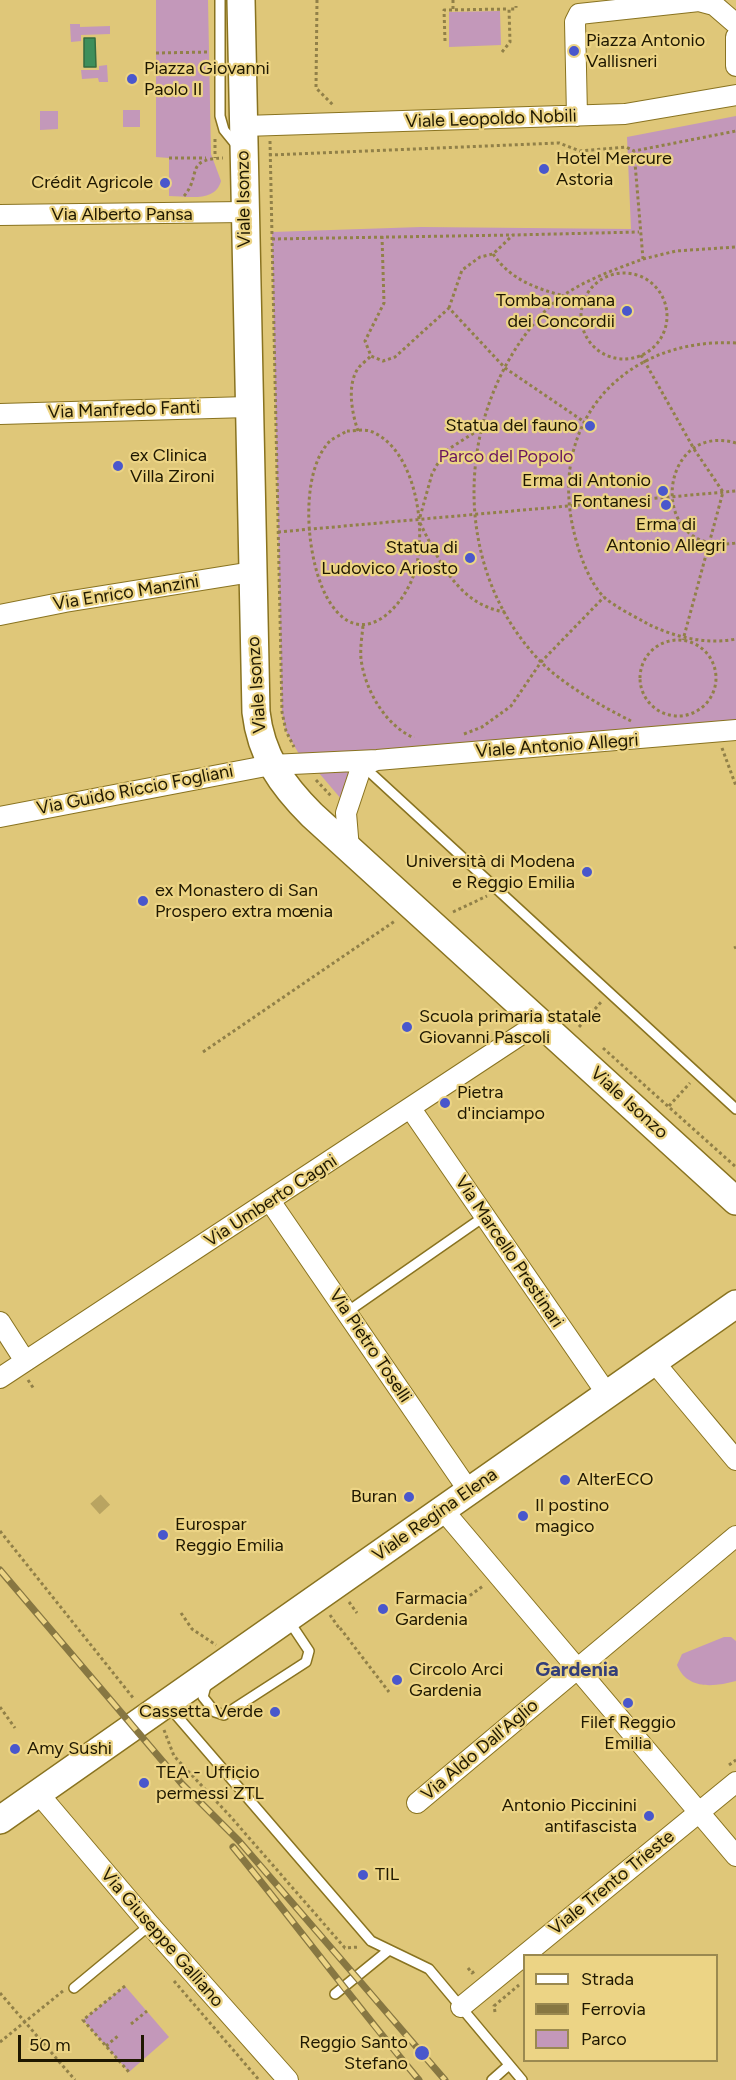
<!DOCTYPE html>
<meta charset="utf-8">
<style>
body{margin:0}
#map{position:relative;width:736px;height:2080px;overflow:hidden;background:#dfc779;font-family:Figtree,sans-serif}
canvas{display:block}
.legend{position:absolute;left:523px;top:1954px;width:195px;height:108px;box-sizing:border-box;background:#ecd485;border:2px solid #9a8950;margin:0;padding:8px 10px;list-style:none;font-size:18px;color:#1f1801}
.legend li{display:flex;align-items:center;gap:12px;height:30px}
.legend b{width:30px;border:2px solid #9a8950}
.scale{position:absolute;left:18px;top:2035px;width:126px;height:27px;box-sizing:border-box;border:3px solid #1f1801;border-top:0;padding-left:8px;font-size:18px;line-height:21px;white-space:nowrap;color:#1f1801;-webkit-text-stroke:4px #ecd485;paint-order:stroke}
</style>
<div id="map">
<canvas width="736" height="2080"></canvas>
<ul class="legend">
<li><b style="height:8px;background:#fff"></b>Strada</li>
<li><b style="height:8px;background:#877742"></b>Ferrovia</li>
<li><b style="height:16px;background:#c398ba"></b>Parco</li>
</ul>
<div class="scale">50 m</div>
</div>
<script>
const g = document.querySelector('canvas').getContext('2d');
g.lineJoin = 'round';
function paint(path, color) { g.fillStyle = color; g.fill(path, 'evenodd'); }
function stroke(path, color, width, dash) { g.strokeStyle = color; g.lineWidth = width; g.lineCap = dash ? 'butt' : 'round'; g.setLineDash(dash || []); g.stroke(path); }
function write(font, color, halo, rows, align = 'center') {
  g.font = font + ' Figtree,sans-serif'; g.lineWidth = 4.5; g.setLineDash([]); g.textBaseline = 'middle'; g.strokeStyle = halo; g.fillStyle = color; for (const [text, x, y, turn = 0] of rows) {
    g.save(); g.translate(x, y); g.rotate((+turn || 0) * Math.PI / 180); g.textAlign = isNaN(turn) ? turn : align; if (halo) g.strokeText(text, 0, 0); g.fillText(text, 0, 0); g.restore();
  }
}
paint(new Path2D(`
 M 156,0 L 208,0 L 211,154 L 221,181 C 215,203 188,196 169,196 L 169,158 L 156,157 Z
 M 500,11 L 501,45 L 449,47 L 449,12 Z
 M 80,24 L 80,27 L 110,26 L 110,34 L 81,35 L 81,41 L 71,42 L 70,24 Z
 M 107,65 L 108,82 L 99,82 L 98,78 L 82,79 L 81,70 L 99,70 L 99,66 Z
 M 123,110 L 140,110 L 140,127 L 123,127 Z
 M 40,111 L 58,111 L 58,129 L 40,130 Z
 M 736,116 L 736,730 L 304,763 L 286,731 L 282,712 L 272,232 L 421,227 L 631,229 L 627,137 Z
 M 351,769 L 342,800 L 319,773 Z
 M 724,1637 L 731,1637 L 736,1641 L 736,1681 C 714,1687 687,1690 677,1665 L 682,1654 Z
 M 125,1986 L 169,2037 L 129,2072 L 83,2020 Z`), '#c398ba');
const water = new Path2D(`
 M 84,38 L 95,38 L 96,67 L 84,67 Z`);
paint(water, '#3e8f5b');
stroke(water, '#356b40', 1.5);
stroke(new Path2D(`
 M 95,1509 L 106,1499`), '#b9a461', 14, [14, 7]);
const service = new Path2D(`
 M 220,0 L 220,116 L 224,130 L 237,146
 M 362,765 L 736,1109
 M 347,1312 L 485,1216
 M 207,1682 L 203,1697 L 215,1712 L 224,1715 L 306,1662 L 309,1651 L 289,1621
 M 177,1716 L 371,1941 L 429,1969 L 522,2080
 M 74,1988 L 150,1925
 M 335,1994 L 389,1950
 M 492,2080 L 509,2065`);
const minor = new Path2D(`
 M 736,37 L 736,66
 M 577,116 L 575,22 L 579,14 L 699,1 L 714,5 L 736,24
 M 244,126 L 625,114 L 736,95
 M 0,215 L 244,212
 M 0,414 L 248,407
 M 0,615 L 65,602 L 252,572
 M 0,817 L 271,765 L 377,760 L 736,730
 M 349,849 L 346,813 L 362,765 L 377,760
 M 411,1109 L 607,1394
 M 270,1201 L 469,1491
 M 0,1322 L 25,1361
 M 654,1362 L 736,1460
 M 0,1378 L 540,1022
 M 443,1510 L 736,1856
 M 38,1793 L 150,1925 L 288,2080
 M 417,1803 L 736,1536
 M 461,2007 L 736,1782`);
const secondary = new Path2D(`
 M 241,0 L 256,712 C 261,756 282,785 312,815 L 736,1201
 M 0,1820 L 736,1304`);
stroke(service, '#897320', 12);
stroke(minor, '#897320', 22);
stroke(secondary, '#897320', 30);
stroke(new Path2D(`
 M 317,0 L 316,88 L 333,105
 M 453,0 L 453,10
 M 445,41 L 444,10 L 509,9
 M 502,52 L 510,42 L 509,9 L 516,9 L 516,6
 M 156,53 L 209,52
 M 215,139 L 215,158
 M 270,141 L 282,712 L 286,731 L 294,747
 M 269,155 L 559,143 L 580,151 L 626,147 L 634,151 L 736,131
 M 169,158 L 206,158
 M 184,196 C 202,175 184,159 223,158
 M 382,236 L 384,303 L 365,341 L 371,356 L 383,361 L 395,357 L 449,308 L 505,368 L 583,421
 M 272,239 L 513,235
 M 493,254 C 511,280 535,288 564,296
 M 643,259 L 676,251 L 736,247
 M581 316a43 43 0 1 1 86 0a43 43 0 1 1-86 0Z
 M 449,308 L 462,270 L 480,257 L 493,254 L 513,235 L 639,232
 M 736,343 C 627,337 549,419 573,528 C 578,550 588,582 605,598 C 617,608 634,616 648,624 C 674,637 707,645 736,639
 M 641,355 L 694,449 L 723,492 L 683,640
 M 347,431 C 354,431 363,429 370,431 C 417,448 429,536 413,577 C 399,613 360,648 331,604 C 306,568 297,472 331,440 C 336,437 342,434 347,431 Z
 M 358,431 C 352,413 347,387 357,370 C 360,365 367,360 371,356
 M 736,443 C 657,420 645,558 736,543
 M 420,517 L 432,474 L 444,452 L 480,429
 M 420,523 C 439,561 459,605 505,612
 M 278,532 L 736,491
 M 363,626 C 362,636 360,648 361,659 C 365,690 385,725 414,738
 M640 678a38 38 0 1 1 76 0a38 38 0 1 1-76 0Z
 M 631,721 C 603,707 562,684 540,661 C 447,564 455,404 547,309 C 572,284 611,271 643,259 L 634,151
 M 464,734 L 482,727 L 511,706 L 541,662 L 604,597
 M 722,748 L 736,786
 M 316,780 L 332,797
 M 453,912 L 487,896
 M 734,948 L 736,947
 M 579,1027 L 602,1001
 M 603,1048 L 736,1167
 M 203,1052 L 395,921
 M 669,1106 L 690,1083
 M 28,1380 L 34,1389
 M 0,1531 L 134,1699
 M 465,1599 L 483,1586
 M 349,1602 L 357,1613
 M 181,1613 L 192,1629 L 216,1645
 M 330,1615 L 339,1628
 M 340,1628 L 389,1692
 M 0,1707 L 15,1728
 M 164,1730 L 174,1756 L 230,1816 L 345,1948 L 359,1947
 M 729,1765 L 736,1760
 M 468,1968 L 472,1973 L 475,1971
 M 174,1981 L 259,2080
 M 125,1986 L 83,2020 L 129,2072
 M 0,1993 L 75,2080
 M 495,2012 L 494,2006 L 519,1985
 M 131,2024 L 147,2011
 M 0,2042 L 63,1991
 M 106,2046 L 119,2035`), '#918048', 3, [3, 3]);
stroke(service, '#fff', 9);
stroke(minor, '#fff', 20);
stroke(secondary, '#fff', 27);
const rail = new Path2D(`
 M 0,1570 L 182,1784 L 239,1841 L 445,2080
 M 233,1847 C 296,1924 355,2004 419,2080`);
stroke(rail, '#877742', 7);
stroke(rail, '#ecd485', 4.5, [14]);
for (const [x, y, r, color] of [
 [574,51,6,"#4957cc"],
 [132,79,6,"#4957cc"],
 [544,169,6,"#4957cc"],
 [165,183,6,"#4957cc"],
 [627,311,6,"#4957cc"],
 [590,426,6,"#4957cc"],
 [118,466,6,"#4957cc"],
 [663,491,6,"#4957cc"],
 [666,505,6,"#4957cc"],
 [470,558,6,"#4957cc"],
 [587,872,6,"#4957cc"],
 [143,901,6,"#4957cc"],
 [407,1027,6,"#4957cc"],
 [445,1103,6,"#4957cc"],
 [565,1480,6,"#4957cc"],
 [409,1497,6,"#4957cc"],
 [523,1516,6,"#4957cc"],
 [163,1535,6,"#4957cc"],
 [383,1609,6,"#4957cc"],
 [397,1680,6,"#4957cc"],
 [628,1703,6,"#4957cc"],
 [275,1712,6,"#4957cc"],
 [15,1749,6,"#4957cc"],
 [144,1783,6,"#4957cc"],
 [649,1816,6,"#4957cc"],
 [363,1875,6,"#4957cc"],
 [422,2053,8,"#4957cc"]
]) { const dot = new Path2D(); dot.arc(x, y, r, 0, 2 * Math.PI); g.fillStyle = color; g.fill(dot); stroke(dot, '#ecd485', 2); }
write('18px', '#1f1801', '#ecd485', [
 ["Piazza Antonio",586,41],
 ["Vallisneri",586,62],
 ["Piazza Giovanni",144,69],
 ["Paolo II",144,90],
 ["Hotel Mercure",556,159],
 ["Astoria",556,180],
 ["Crédit Agricole",153,183,"right"],
 ["Tomba romana",615,301,"right"],
 ["dei Concordii",615,322,"right"],
 ["Statua del fauno",578,426,"right"],
 ["ex Clinica",130,456],
 ["Villa Zironi",130,477],
 ["Erma di Antonio",651,481,"right"],
 ["Fontanesi",651,502,"right"],
 ["Erma di",666,525,"center"],
 ["Antonio Allegri",666,546,"center"],
 ["Statua di",458,548,"right"],
 ["Ludovico Ariosto",458,569,"right"],
 ["Università di Modena",575,862,"right"],
 ["e Reggio Emilia",575,883,"right"],
 ["ex Monastero di San",155,891],
 ["Prospero extra mœnia",155,912],
 ["Scuola primaria statale",419,1017],
 ["Giovanni Pascoli",419,1038],
 ["Pietra",457,1093],
 ["d'inciampo",457,1114],
 ["AlterECO",577,1480],
 ["Buran",397,1497,"right"],
 ["Il postino",535,1506],
 ["magico",535,1527],
 ["Eurospar",175,1525],
 ["Reggio Emilia",175,1546],
 ["Farmacia",395,1599],
 ["Gardenia",395,1620],
 ["Circolo Arci",409,1670],
 ["Gardenia",409,1691],
 ["Cassetta Verde",263,1712,"right"],
 ["Filef Reggio",628,1723,"center"],
 ["Emilia",628,1744,"center"],
 ["Amy Sushi",27,1749],
 ["TEA - Ufficio",156,1773],
 ["permessi ZTL",156,1794],
 ["Antonio Piccinini",637,1806,"right"],
 ["antifascista",637,1827,"right"],
 ["TIL",375,1875],
 ["Reggio Santo",408,2043,"right"],
 ["Stefano",408,2064,"right"]
], 'left');
write('18px', '#1f1801', '#ecd485', [
 ["Viale Leopoldo Nobili",491,119,-2],
 ["Viale Isonzo",244,199,-91],
 ["Via Alberto Pansa",122,215],
 ["Via Manfredo Fanti",124,410,-2],
 ["Via Enrico Manzini",126,593,-9],
 ["Viale Isonzo",257,685,-94],
 ["Viale Antonio Allegri",557,746,-4],
 ["Via Guido Riccio Fogliani",135,790,-11],
 ["Viale Isonzo",629,1103,42],
 ["Via Umberto Cagni",271,1201,-33],
 ["Via Marcello Prestinari",509,1252,56],
 ["Via Pietro Toselli",370,1346,56],
 ["Viale Regina Elena",435,1515,-35],
 ["Via Aldo Dall'Aglio",480,1750,-40],
 ["Viale Trento Trieste",612,1883,-39],
 ["Via Giuseppe Galliano",162,1938,49]
]);
write('18px', '#69165f', '#ecd485', [
 ["Parco del Popolo",506,457]
]);
write('bold 20px', '#333e79', '#ecd485', [
 ["Gardenia",577,1670]
]);
</script>
